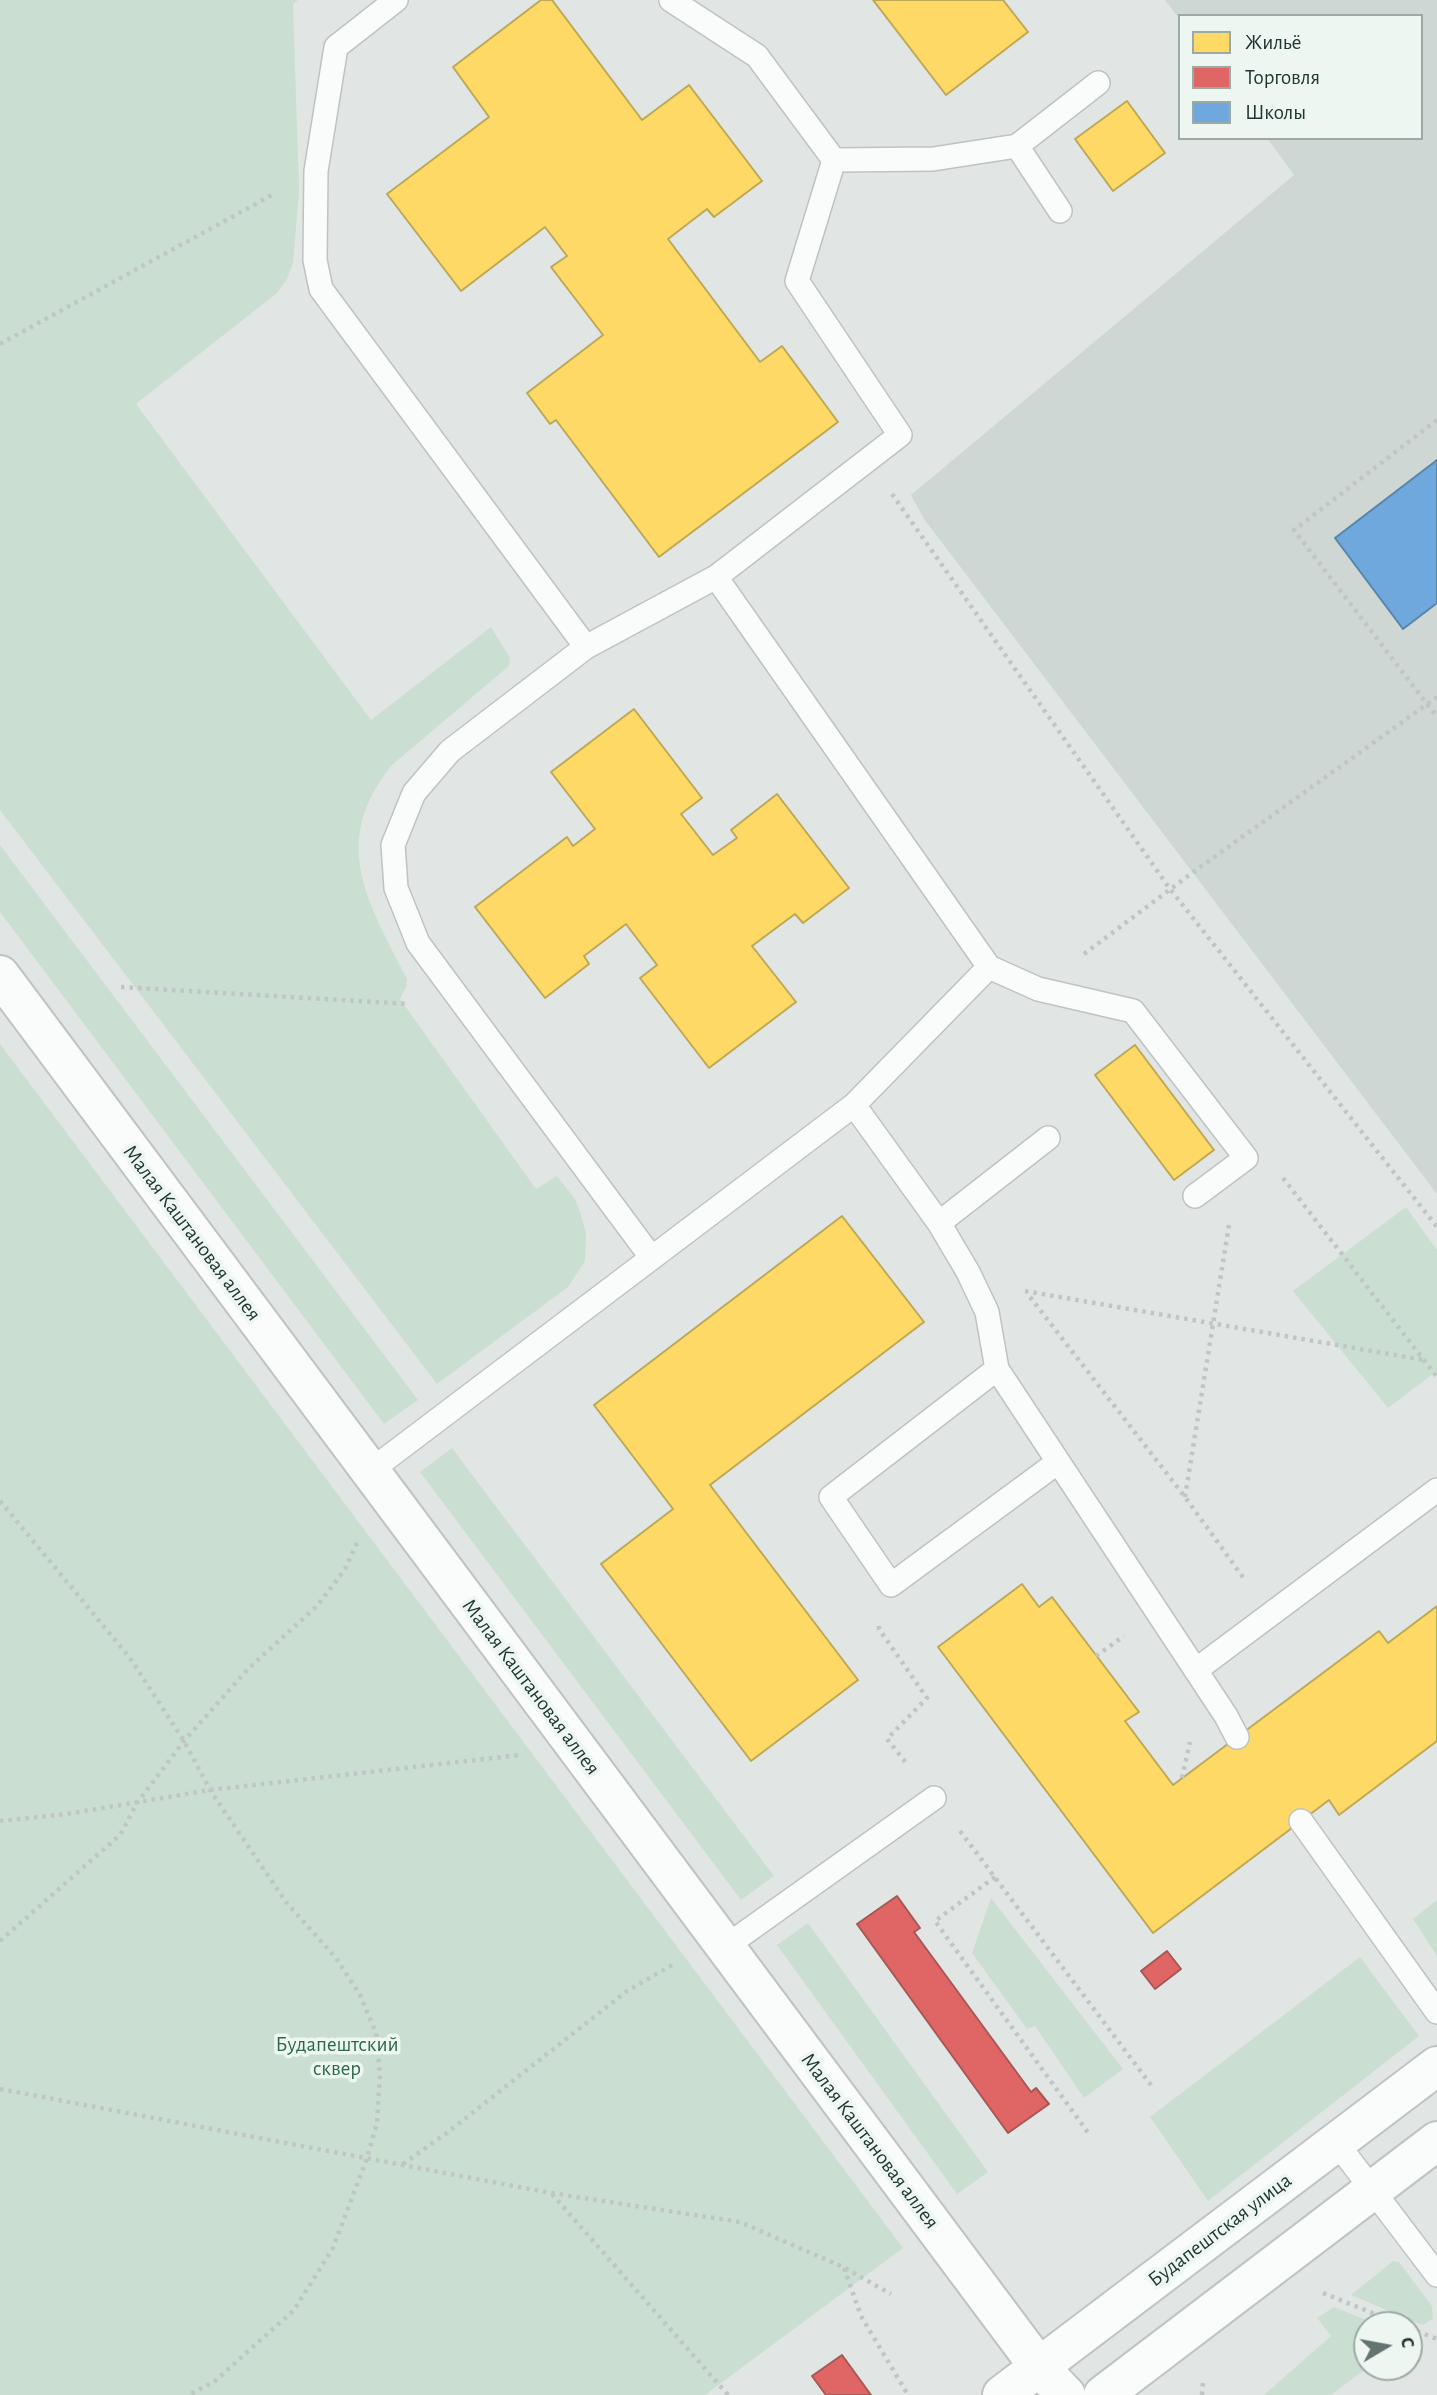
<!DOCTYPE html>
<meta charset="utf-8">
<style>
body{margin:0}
#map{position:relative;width:1437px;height:2395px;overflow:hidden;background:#e1e6e4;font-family:"Alegreya Sans",sans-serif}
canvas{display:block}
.legend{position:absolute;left:1178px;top:14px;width:245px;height:126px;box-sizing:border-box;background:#eef6f2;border:2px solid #9caaa5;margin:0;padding:9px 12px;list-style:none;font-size:21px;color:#203732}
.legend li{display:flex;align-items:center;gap:14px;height:35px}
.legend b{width:35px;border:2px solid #9caaa5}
.north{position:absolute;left:1353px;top:2311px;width:70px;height:70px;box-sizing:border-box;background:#eef6f2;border:2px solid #9caaa5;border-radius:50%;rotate:80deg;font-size:19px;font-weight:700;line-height:28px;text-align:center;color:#203732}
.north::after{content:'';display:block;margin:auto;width:24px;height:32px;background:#647470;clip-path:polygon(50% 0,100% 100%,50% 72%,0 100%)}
</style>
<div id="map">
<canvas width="1437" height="2395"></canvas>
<ul class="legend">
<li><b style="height:19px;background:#ffd966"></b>Жильё</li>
<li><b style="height:19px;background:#e06666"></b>Торговля</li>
<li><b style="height:19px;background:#6fa8dc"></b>Школы</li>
</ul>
<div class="north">С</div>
</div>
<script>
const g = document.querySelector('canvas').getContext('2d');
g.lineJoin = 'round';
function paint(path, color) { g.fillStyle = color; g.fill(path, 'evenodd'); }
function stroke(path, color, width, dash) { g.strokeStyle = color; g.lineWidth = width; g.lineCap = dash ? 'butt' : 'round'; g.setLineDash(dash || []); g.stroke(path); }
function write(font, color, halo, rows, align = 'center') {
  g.font = font + ' "Alegreya Sans",sans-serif'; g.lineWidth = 7; g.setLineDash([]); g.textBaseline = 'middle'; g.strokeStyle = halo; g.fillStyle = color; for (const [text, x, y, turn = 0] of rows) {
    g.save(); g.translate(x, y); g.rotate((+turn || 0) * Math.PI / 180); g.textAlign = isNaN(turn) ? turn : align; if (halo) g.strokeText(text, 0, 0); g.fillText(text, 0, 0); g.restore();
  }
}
paint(new Path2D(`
 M 1165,0 L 1437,0 L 1437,1194 L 924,519 L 911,495 L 1294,175 L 1267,138 L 1421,138 L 1421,16 L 1180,16 L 1180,20 Z`), '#ced7d4');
paint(new Path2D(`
 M 0,0 L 298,0 L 293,4 L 299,191 L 293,263 L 287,279 L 277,293 L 136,404 L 371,720 L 491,627 L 510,658 L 509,666 L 392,765 C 328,844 369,902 407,979 L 406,987 L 400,999 L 536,1189 L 557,1176 L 575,1199 L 581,1215 L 586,1233 L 585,1261 L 568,1287 L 437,1384 L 0,810 Z
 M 0,845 L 418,1400 L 384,1424 L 0,912 Z
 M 0,1044 L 903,2248 L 705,2395 L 0,2395 Z
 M 1406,1207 L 1437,1250 L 1437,1371 L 1388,1408 L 1293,1291 Z
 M 452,1448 L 774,1876 L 741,1900 L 420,1472 Z
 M 991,1898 L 1123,2069 L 1084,2098 L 1035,2026 L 1027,2029 L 972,1953 Z
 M 1437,1900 L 1437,1956 L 1413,1919 Z
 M 808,1923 L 988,2172 L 957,2194 L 777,1945 Z
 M 1360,1957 L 1419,2036 L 1208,2201 L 1150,2117 Z
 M 1393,2261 L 1399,2262 L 1432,2306 L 1433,2319 L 1422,2325 L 1351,2295 Z
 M 1334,2307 L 1379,2325 L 1367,2325 L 1368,2367 L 1331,2395 L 1264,2395 L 1331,2336 L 1317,2318 Z`), '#cadfd1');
const homes = new Path2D(`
 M 541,0 L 552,0 L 642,120 L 689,85 L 762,181 L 714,217 L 707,209 L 668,239 L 760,362 L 782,346 L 838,422 L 659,557 L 556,420 L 550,424 L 527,393 L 603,335 L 551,267 L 567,256 L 545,227 L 461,291 L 387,194 L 489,117 L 453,67 Z
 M 873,0 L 1003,0 L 1028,32 L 946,95 Z
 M 1127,101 L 1165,153 L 1113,191 L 1075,139 Z
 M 634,709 L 702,798 L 681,814 L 713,855 L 737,838 L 731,830 L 777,794 L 849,888 L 803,923 L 795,914 L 752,946 L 796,1002 L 709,1068 L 640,978 L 657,965 L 626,924 L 584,956 L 589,964 L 545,998 L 475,907 L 567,837 L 573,846 L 595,829 L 551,772 Z
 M 1135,1045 L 1214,1150 L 1174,1180 L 1095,1075 Z
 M 842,1216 L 924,1322 L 710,1485 L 858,1680 L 751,1761 L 601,1564 L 673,1509 L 594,1405 Z
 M 1022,1584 L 1039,1607 L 1052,1597 L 1139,1712 L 1125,1721 L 1173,1785 L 1379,1631 L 1388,1643 L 1437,1606 L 1437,1741 L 1339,1815 L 1329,1800 L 1153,1933 L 938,1647 Z`);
paint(homes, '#ffd966');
stroke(homes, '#bca856', 2);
const shops = new Path2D(`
 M 897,1896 L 920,1928 L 914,1932 L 1031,2092 L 1036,2088 L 1049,2104 L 1008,2133 L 857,1924 Z
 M 1167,1951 L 1181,1969 L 1155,1989 L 1141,1971 Z
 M 842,2355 L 871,2395 L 826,2395 L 812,2376 Z`);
paint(shops, '#e06666');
stroke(shops, '#a65856', 2);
const schools = new Path2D(`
 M 1437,460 L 1437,603 L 1403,629 L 1335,538 Z`);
paint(schools, '#6fa8dc');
stroke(schools, '#5786a9', 2);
const lane = new Path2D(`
 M 396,0 L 336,47 L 316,171 L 315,260 L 321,289 L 586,647 L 450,751 L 414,793 L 393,845 L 396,888 L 418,943 L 651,1257
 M 671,0 L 757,56 L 834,160 L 797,281 L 900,435 L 716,577
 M 1017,146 L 1060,211
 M 834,160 L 933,159 L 1017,146 L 1098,83
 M 989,967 L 1038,989 L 1133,1011 L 1246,1158 L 1195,1196
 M 854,1105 L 939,1223 L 968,1272 L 987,1312 L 997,1369 L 1226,1716 L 1237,1737
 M 939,1223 L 1048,1138
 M 997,1369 L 831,1497 L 891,1585 L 1058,1462
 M 370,1471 L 854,1105 L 989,967 L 716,577 L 586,647
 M 1196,1670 L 1437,1490
 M 1301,1821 L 1437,2012
 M 725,1947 L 934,1798
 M 1336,2142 L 1437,2275`);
const street = new Path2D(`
 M 0,975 L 980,2288 L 1039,2367 L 1066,2395`);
const secondary = new Path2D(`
 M 1002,2395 L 1437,2066
 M 1103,2395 L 1437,2141`);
stroke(lane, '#bec3c1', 26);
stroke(street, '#bec3c1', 42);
stroke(secondary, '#bdc4c1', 42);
stroke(new Path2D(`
 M 0,344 L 272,195
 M 1437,420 L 1294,530 L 1437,717
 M 892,494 L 1170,889 L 1437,1227
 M 1084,954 L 1192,873 L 1437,697
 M 121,987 L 409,1004
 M 1283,1178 L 1437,1377
 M 1025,1291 L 1424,1360
 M 1030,1297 L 1185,1497 L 1245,1580
 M 1185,1497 L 1229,1225
 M 0,1501 L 130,1658 L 184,1741 L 210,1790 L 286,1902 L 336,1958 L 360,1995 L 376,2033 L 380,2074 L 377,2123 L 367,2158 L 333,2248 L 294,2310 L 215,2381 L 189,2395
 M 879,1626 L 879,1629 L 927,1698 L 887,1739 L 907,1764
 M 1096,1656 L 1124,1636
 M 1182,1778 L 1190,1742
 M 0,1821 L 67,1814 L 210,1790 L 520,1755
 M 960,1831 L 1151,2085
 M 995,1877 L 935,1921 L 1089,2134
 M 0,1941 L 120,1835 L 137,1803 L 184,1741 L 248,1669 L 318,1605 L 345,1569 L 358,1541
 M 0,2089 L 551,2193 L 740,2222 L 843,2267 L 891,2294
 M 403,2164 L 448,2132 L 627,1991 L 674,1964
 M 552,2194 L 728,2395
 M 844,2268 L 861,2316 L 908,2395
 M 1323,2293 L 1402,2325
 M 1409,2328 L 1437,2339
 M 1202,2395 L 1203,2382`), '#bfc6c5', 4.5, [3.5, 5]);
stroke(lane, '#fafbfb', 23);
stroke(street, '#fafbfb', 38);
stroke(secondary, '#fafbfb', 38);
write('21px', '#203732', '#eef6f2', [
 ["Малая Каштановая аллея",192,1233,53],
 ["Малая Каштановая аллея",531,1687,53],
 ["Малая Каштановая аллея",870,2141,53],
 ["Будапештская улица",1220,2230,-37]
]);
write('21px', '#2d6b48', '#eef6f2', [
 ["Будапештский",337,2045],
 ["сквер",337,2069]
]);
</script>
